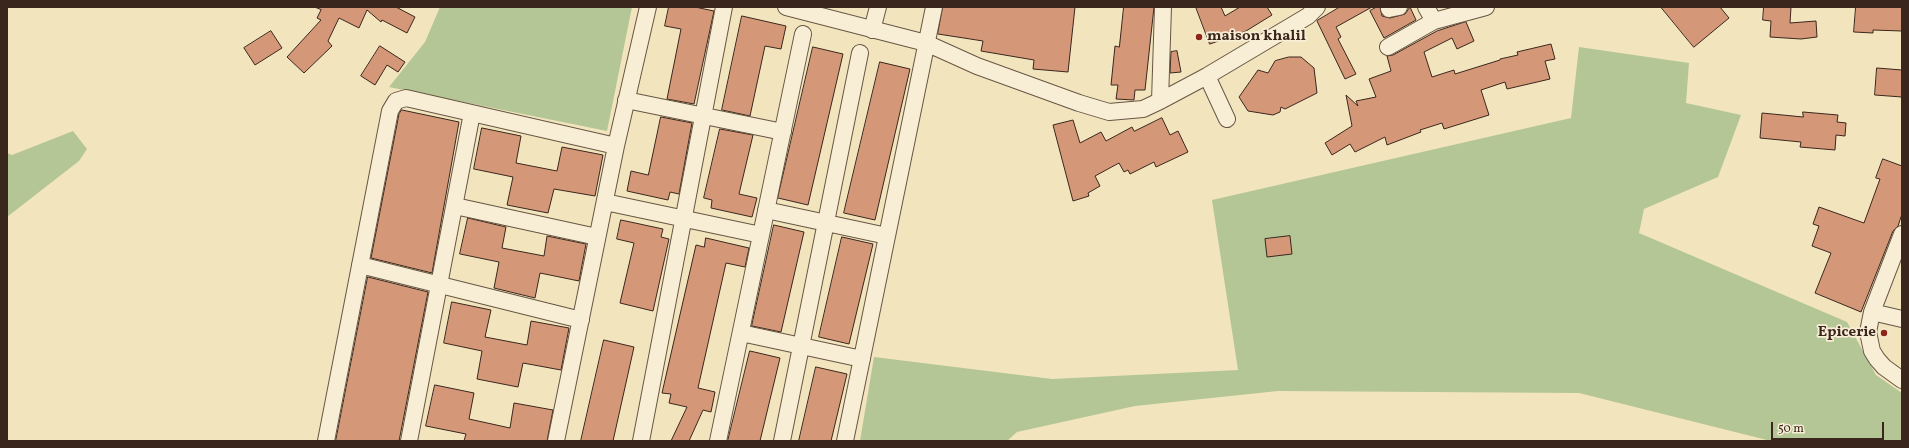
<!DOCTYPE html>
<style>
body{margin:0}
#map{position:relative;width:1909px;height:448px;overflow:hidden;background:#f2e5be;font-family:Vollkorn,serif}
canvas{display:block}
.frame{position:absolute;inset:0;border:8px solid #3a261c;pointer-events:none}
.scale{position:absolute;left:1771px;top:422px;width:113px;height:18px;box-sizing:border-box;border:2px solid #3a261c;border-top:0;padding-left:5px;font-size:12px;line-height:14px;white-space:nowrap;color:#3a261c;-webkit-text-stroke:3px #f7eed5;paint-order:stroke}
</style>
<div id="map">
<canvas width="1909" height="448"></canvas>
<div class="frame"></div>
<div class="scale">50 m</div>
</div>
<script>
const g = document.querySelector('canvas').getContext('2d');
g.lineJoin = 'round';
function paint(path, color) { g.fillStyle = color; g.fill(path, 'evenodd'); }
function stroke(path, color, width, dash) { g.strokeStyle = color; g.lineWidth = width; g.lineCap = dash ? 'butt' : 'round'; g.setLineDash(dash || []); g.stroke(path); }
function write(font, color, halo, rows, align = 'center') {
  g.font = font + ' Vollkorn,serif'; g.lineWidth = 3.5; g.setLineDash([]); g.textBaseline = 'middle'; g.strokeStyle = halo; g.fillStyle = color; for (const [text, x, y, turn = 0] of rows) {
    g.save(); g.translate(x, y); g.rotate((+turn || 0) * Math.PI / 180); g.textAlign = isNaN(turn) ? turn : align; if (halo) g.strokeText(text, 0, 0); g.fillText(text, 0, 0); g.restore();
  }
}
paint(new Path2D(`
 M 440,7 L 632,7 L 607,131 L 389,87 L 425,42 Z
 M 1579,47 L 1689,63 L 1686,103 L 1741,115 L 1718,177 L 1644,209 L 1639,233 L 1847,322 L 1876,375 L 1902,393 L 1902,441 L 1771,441 L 1579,393 L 1278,391 L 1135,406 L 1017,432 L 1007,441 L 860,441 L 874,357 L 1052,379 L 1238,370 L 1212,200 L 1571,118 Z
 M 73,131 L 87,149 L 79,161 L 7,217 L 7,153 L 12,155 Z`), '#b4c696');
const building = new Path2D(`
 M 315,7 L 396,7 L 415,17 L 407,33 L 382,20 L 381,22 L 367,10 L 359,28 L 339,18 L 328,41 L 332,46 L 304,73 L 287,57 L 321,20 L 317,18 L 321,10 Z
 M 669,7 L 695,7 L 714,11 L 694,104 L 667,99 L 681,29 L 665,26 Z
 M 943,7 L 1075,7 L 1068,72 L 1033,69 L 1034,60 L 981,51 L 983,41 L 938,34 Z
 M 1124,7 L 1154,7 L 1145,90 L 1135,90 L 1134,100 L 1116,99 L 1118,85 L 1111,85 L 1115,46 L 1119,47 Z
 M 1196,7 L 1221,7 L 1225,16 L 1240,7 L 1267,7 L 1272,15 L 1246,31 L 1210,44 Z
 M 1340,7 L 1372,7 L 1336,27 L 1341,37 L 1338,39 L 1356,74 L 1345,79 L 1317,21 Z
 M 1377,7 L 1380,7 L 1382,16 L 1390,18 L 1405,14 L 1410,7 L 1416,20 L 1384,38 L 1370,11 Z
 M 1661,7 L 1720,7 L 1729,18 L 1694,47 Z
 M 1764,7 L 1791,7 L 1790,23 L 1816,21 L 1817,37 L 1801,39 L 1770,37 L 1771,21 L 1763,20 Z
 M 1856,7 L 1902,7 L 1902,31 L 1873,30 L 1873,33 L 1854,32 Z
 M 742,16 L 786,26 L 781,49 L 765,46 L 750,116 L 722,110 Z
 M 1466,22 L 1474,41 L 1457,49 L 1452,38 L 1424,52 L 1432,77 L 1454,70 L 1455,74 L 1500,60 L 1500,59 L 1518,55 L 1517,52 L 1551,44 L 1555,59 L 1545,61 L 1550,79 L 1507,89 L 1505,82 L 1481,90 L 1489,115 L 1444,129 L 1442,123 L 1420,130 L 1421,132 L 1387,145 L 1385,137 L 1355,152 L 1350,144 L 1332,155 L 1325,143 L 1352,126 L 1346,95 L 1358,106 L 1356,101 L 1376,97 L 1369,79 L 1391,71 L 1387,56 L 1393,55 L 1437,31 Z
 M 271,31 L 282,48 L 255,65 L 244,48 Z
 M 380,46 L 405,62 L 398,72 L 387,65 L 375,85 L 361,76 Z
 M 813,47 L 843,54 L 808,205 L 778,198 Z
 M 1177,51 L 1181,72 L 1170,73 L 1171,52 Z
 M 1289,57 L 1301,57 L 1314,68 L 1317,93 L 1285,109 L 1281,107 L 1280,112 L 1273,115 L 1248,111 L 1239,97 L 1258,70 L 1268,73 L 1275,61 Z
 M 880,62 L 910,69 L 875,220 L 844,213 Z
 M 1877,68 L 1902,70 L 1902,97 L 1875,95 Z
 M 402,110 L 459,122 L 432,273 L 371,258 L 399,114 Z
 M 1803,112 L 1838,115 L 1837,122 L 1846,123 L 1845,136 L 1836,135 L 1835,150 L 1800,147 L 1801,142 L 1760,138 L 1762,113 L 1803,117 Z
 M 661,117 L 692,123 L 679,194 L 670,192 L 668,200 L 627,191 L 631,171 L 648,175 Z
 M 1162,118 L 1170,135 L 1178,131 L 1188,152 L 1156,167 L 1154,162 L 1130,174 L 1128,170 L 1124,172 L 1119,163 L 1095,176 L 1100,186 L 1088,193 L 1089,196 L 1073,201 L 1053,125 L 1073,120 L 1080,143 L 1101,132 L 1106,141 L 1132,127 L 1134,131 Z
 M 482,128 L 521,136 L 516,163 L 557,171 L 562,147 L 603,155 L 595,196 L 554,189 L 548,213 L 507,205 L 513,177 L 474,169 Z
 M 720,129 L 753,135 L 739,194 L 757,198 L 752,217 L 711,208 L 712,200 L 704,198 Z
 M 1883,159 L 1902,166 L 1902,214 L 1898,226 L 1893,231 L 1861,312 L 1815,293 L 1831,253 L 1812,246 L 1819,226 L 1813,224 L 1819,207 L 1864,223 L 1880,179 L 1876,178 Z
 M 468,218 L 506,227 L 502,248 L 544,256 L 547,236 L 586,244 L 579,281 L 540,273 L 535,298 L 494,288 L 499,262 L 460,254 Z
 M 621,220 L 663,229 L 661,237 L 669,239 L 653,311 L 620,303 L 634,243 L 617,239 Z
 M 774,225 L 804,232 L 781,332 L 752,326 Z
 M 1290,236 L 1292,254 L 1267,257 L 1265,239 Z
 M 842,237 L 873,244 L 849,344 L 819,337 Z
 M 706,238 L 749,248 L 745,267 L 726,263 L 698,388 L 715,392 L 711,412 L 703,410 L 689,441 L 671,441 L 687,407 L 669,403 L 671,394 L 662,393 L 696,245 L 704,247 Z
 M 368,277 L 428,292 L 402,426 L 399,441 L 336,441 Z
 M 452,302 L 491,310 L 485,337 L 527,345 L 531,321 L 569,328 L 561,370 L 523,363 L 518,387 L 477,379 L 482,351 L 444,343 Z
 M 604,340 L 634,347 L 613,441 L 581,441 Z
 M 750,351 L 780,358 L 760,441 L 728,441 Z
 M 816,367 L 847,374 L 831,441 L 799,441 Z
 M 435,385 L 474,393 L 469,419 L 510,428 L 514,403 L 553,410 L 547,441 L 464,441 L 466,434 L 426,426 Z`);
paint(building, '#d49879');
stroke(building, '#3a261c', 1);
const minor = new Path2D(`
 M 786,7 L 926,43 L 977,66 L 1079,103 L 1109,112 L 1143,109 L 1160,101 L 1207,76 L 1308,16 L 1317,7
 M 1426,7 L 1434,21
 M 1389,9 L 1399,7
 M 872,30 L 878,7
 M 1388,47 L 1434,21 L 1486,7
 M 1207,76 L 1227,119
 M 626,100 L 783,132
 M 1160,101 L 1163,7
 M 605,202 L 761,235
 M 455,206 L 597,237
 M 766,210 L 887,236
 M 1902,234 L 1872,312 L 1868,332 L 1872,351 L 1877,359 L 1884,367 L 1902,380
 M 360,265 L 581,320
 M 1872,312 L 1902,319
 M 741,333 L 862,359
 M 326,441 L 390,111 L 396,101 L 406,98 L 616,146
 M 409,441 L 472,113
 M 556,441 L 616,146 L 648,7
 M 641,441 L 724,7
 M 718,441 L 803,34
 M 782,441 L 860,53
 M 845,441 L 934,7`);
stroke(minor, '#685644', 18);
stroke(minor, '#f7eed5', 16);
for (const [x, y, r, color] of [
 [1199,37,4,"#8f2418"],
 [1884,333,4,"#8f2418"]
]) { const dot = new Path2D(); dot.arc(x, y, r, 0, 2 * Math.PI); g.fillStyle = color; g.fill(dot); stroke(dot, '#f7eed5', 1.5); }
write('bold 15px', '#3a261c', '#f7eed5', [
 ["maison khalil",1207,37],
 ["Epicerie",1876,333,"right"]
], 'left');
</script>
